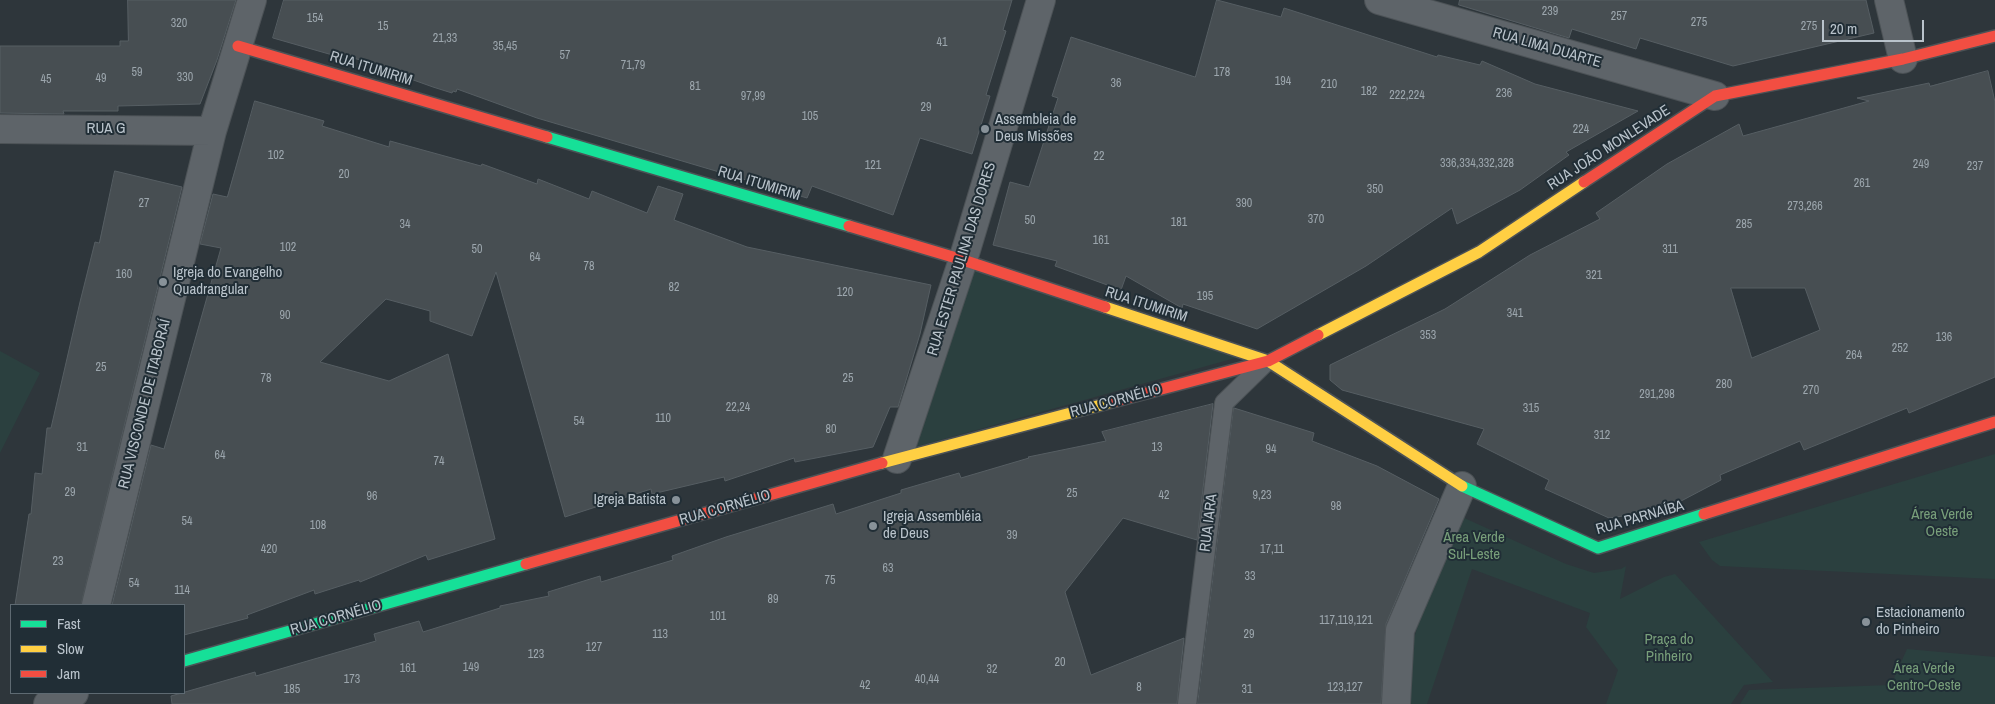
<!DOCTYPE html>
<meta charset="utf-8">
<style>
body{margin:0}
#map{position:relative;width:1995px;height:704px;overflow:hidden;background:#2e363b;font-family:"Archivo Narrow",sans-serif}
canvas{display:block}
.legend{position:absolute;left:10px;top:604px;width:175px;height:90px;box-sizing:border-box;background:#212e36;border:1px solid #5e6a72;margin:0;padding:6px 9px;list-style:none;font-size:15px;color:#b9c3cb}
.legend li{display:flex;align-items:center;gap:10px;height:25px}
.legend b{width:25px;border:1px solid #5e6a72}
.scale{position:absolute;left:1822px;top:20px;width:102px;height:22px;box-sizing:border-box;border:2px solid #b9c3cb;border-top:0;padding-left:6px;font-size:15px;line-height:18px;white-space:nowrap;color:#b9c3cb;-webkit-text-stroke:4px #212e36;paint-order:stroke}
</style>
<div id="map">
<canvas width="1995" height="704"></canvas>
<ul class="legend">
<li><b style="height:6px;background:#16e098"></b>Fast</li>
<li><b style="height:6px;background:#ffcf43"></b>Slow</li>
<li><b style="height:6px;background:#f24e42"></b>Jam</li>
</ul>
<div class="scale">20 m</div>
</div>
<script>
const g = document.querySelector('canvas').getContext('2d');
g.lineJoin = 'round';
function paint(path, color) { g.fillStyle = color; g.fill(path, 'evenodd'); }
function stroke(path, color, width, dash) { g.strokeStyle = color; g.lineWidth = width; g.lineCap = dash ? 'butt' : 'round'; g.setLineDash(dash || []); g.stroke(path); }
function write(font, color, halo, rows, align = 'center') {
  g.font = font + ' "Archivo Narrow",sans-serif'; g.lineWidth = 4; g.setLineDash([]); g.textBaseline = 'middle'; g.strokeStyle = halo; g.fillStyle = color; for (const [text, x, y, turn = 0] of rows) {
    g.save(); g.translate(x, y); g.rotate((+turn || 0) * Math.PI / 180); g.textAlign = isNaN(turn) ? turn : align; if (halo) g.strokeText(text, 0, 0); g.fillText(text, 0, 0); g.restore();
  }
}
paint(new Path2D(`
 M 974,271 L 1239,357 L 908,449 Z
 M 0,351 L 40,373 L 0,453 Z
 M 1995,454 L 1995,579 L 1720,566 L 1712,560 L 1699,542 Z
 M 1462,517 L 1566,564 L 1594,573 L 1621,569 L 1626,566 L 1620,599 L 1664,577 L 1675,574 L 1773,682 L 1744,685 L 1731,704 L 1606,704 L 1618,670 L 1586,627 L 1590,613 L 1472,569 L 1427,704 L 1409,704 L 1412,645 L 1423,608 Z
 M 1907,649 L 1995,657 L 1995,704 L 1740,704 L 1749,690 L 1891,685 Z`), '#2b403f');
const building = new Path2D(`
 M 128,0 L 236,0 L 217,60 L 200,104 L 118,106 L 118,111 L 63,111 L 64,114 L 0,113 L 0,46 L 120,46 L 120,41 L 128,41 Z
 M 284,0 L 1012,0 L 1003,30 L 1006,31 L 986,95 L 990,96 L 972,154 L 920,138 L 893,215 L 812,186 L 807,198 L 537,118 L 457,89 L 456,92 L 453,91 L 452,93 L 433,87 L 405,77 L 406,74 L 337,53 L 336,56 L 273,38 Z
 M 1217,0 L 1281,17 L 1284,8 L 1437,57 L 1438,55 L 1480,65 L 1482,61 L 1535,84 L 1638,111 L 1566,152 L 1569,155 L 1520,190 L 1457,224 L 1452,208 L 1366,266 L 1257,329 L 1183,304 L 1182,308 L 1126,276 L 1121,290 L 1055,266 L 1057,261 L 993,245 L 1010,182 L 1029,187 L 1058,98 L 1052,96 L 1071,37 L 1195,77 Z
 M 1460,0 L 1866,0 L 1874,33 L 1733,66 L 1640,38 L 1636,49 L 1572,29 L 1569,38 L 1459,5 Z
 M 1988,71 L 1995,102 L 1995,377 L 1909,413 L 1907,408 L 1804,450 L 1800,441 L 1720,475 L 1721,480 L 1664,510 L 1609,518 L 1545,489 L 1549,480 L 1477,444 L 1484,429 L 1342,390 L 1330,380 L 1330,365 L 1445,309 L 1530,255 L 1600,219 L 1596,213 L 1667,164 L 1739,124 L 1743,136 L 1869,101 L 1857,98 L 1929,83 L 1930,86 ZM 1731,288 L 1805,288 L 1820,330 L 1752,358 Z
 M 255,101 L 324,121 L 322,126 L 389,147 L 390,141 L 481,166 L 482,164 L 537,184 L 538,179 L 589,199 L 592,191 L 647,213 L 658,186 L 683,194 L 674,220 L 747,247 L 931,285 L 920,334 L 898,407 L 890,407 L 873,447 L 795,462 L 794,458 L 725,481 L 724,477 L 652,494 L 651,489 L 565,517 L 496,272 L 472,336 L 430,321 L 430,311 L 386,299 L 320,362 L 389,381 L 448,354 L 495,539 L 428,560 L 426,555 L 360,582 L 359,580 L 315,594 L 314,590 L 247,615 L 248,618 L 184,635 L 184,605 L 112,605 L 151,445 L 164,449 L 221,248 L 200,244 L 213,194 L 227,197 Z
 M 115,171 L 182,187 L 81,605 L 15,605 L 29,514 L 31,514 L 35,473 L 42,474 L 47,428 L 51,428 L 80,302 L 95,242 L 99,243 Z
 M 1213,404 L 1197,540 L 1123,518 L 1065,592 L 1091,675 L 1184,638 L 1177,704 L 172,704 L 171,696 L 255,672 L 256,676 L 376,641 L 374,634 L 419,621 L 423,632 L 500,608 L 500,606 L 549,596 L 548,592 L 600,576 L 601,582 L 673,560 L 672,556 L 726,537 L 833,504 L 836,514 L 901,493 L 901,490 L 959,473 L 961,478 L 1029,458 L 1028,457 L 1106,441 L 1102,432 Z
 M 1234,408 L 1314,433 L 1312,441 L 1377,466 L 1439,499 L 1386,624 L 1381,704 L 1198,704 Z`);
paint(building, '#474e52');
stroke(building, '#565e63', 1);
const lane = new Path2D(`
 M 1187,704 L 1224,403 L 1264,364`);
const street = new Path2D(`
 M 1379,0 L 1715,96
 M 1889,0 L 1903,59
 M 0,129 L 212,131
 M 897,459 L 963,260 L 1041,0
 M 96,605 L 212,131 L 252,0
 M 48,704 L 74,693
 M 1396,704 L 1400,630 L 1462,486`);
const fast = new Path2D(`
 M 547,137 L 849,226
 M 1462,486 L 1598,548 L 1704,514
 M 184,661 L 526,564`);
const slow = new Path2D(`
 M 1105,307 L 1268,361 L 1462,486
 M 1318,335 L 1479,252 L 1584,182
 M 882,463 L 1116,401`);
const jam = new Path2D(`
 M 238,46 L 547,137
 M 1584,182 L 1715,96 L 1903,59 L 1995,36
 M 849,226 L 963,260 L 1105,307
 M 1116,401 L 1268,361 L 1318,335
 M 1704,514 L 1995,422
 M 526,564 L 882,463`);
stroke(lane, '#4c5256', 20);
stroke(street, '#4c5256', 30);
stroke(fast, '#4c5256', 14);
stroke(slow, '#4c5256', 14);
stroke(jam, '#4c5256', 14);
stroke(lane, '#5e6469', 18);
stroke(street, '#5e6469', 28);
stroke(fast, '#16e098', 11);
stroke(slow, '#ffcf43', 11);
stroke(jam, '#f24e42', 11);
for (const [x, y, r, color] of [
 [985,129,5,"#889299"],
 [163,282,5,"#889299"],
 [676,500,5,"#889299"],
 [873,526,5,"#889299"],
 [1866,622,5,"#889299"]
]) { const dot = new Path2D(); dot.arc(x, y, r, 0, 2 * Math.PI); g.fillStyle = color; g.fill(dot); stroke(dot, '#212e36', 2); }
write('12px', '#9ca6ad', null, [
 ["239",1550,12],
 ["257",1619,17],
 ["154",315,19],
 ["275",1699,23],
 ["320",179,24],
 ["15",383,27],
 ["275",1809,27],
 ["21,33",445,39],
 ["41",942,43],
 ["35,45",505,47],
 ["57",565,56],
 ["71,79",633,66],
 ["59",137,73],
 ["178",1222,73],
 ["330",185,78],
 ["49",101,79],
 ["45",46,80],
 ["194",1283,82],
 ["36",1116,84],
 ["210",1329,85],
 ["81",695,87],
 ["182",1369,92],
 ["236",1504,94],
 ["222,224",1407,96],
 ["97,99",753,97],
 ["29",926,108],
 ["105",810,117],
 ["224",1581,130],
 ["102",276,156],
 ["22",1099,157],
 ["336,334,332,328",1477,164],
 ["249",1921,165],
 ["121",873,166],
 ["237",1975,167],
 ["20",344,175],
 ["261",1862,184],
 ["350",1375,190],
 ["27",144,204],
 ["390",1244,204],
 ["273,266",1805,207],
 ["370",1316,220],
 ["50",1030,221],
 ["181",1179,223],
 ["34",405,225],
 ["285",1744,225],
 ["161",1101,241],
 ["102",288,248],
 ["50",477,250],
 ["311",1670,250],
 ["64",535,258],
 ["78",589,267],
 ["160",124,275],
 ["321",1594,276],
 ["82",674,288],
 ["120",845,293],
 ["195",1205,297],
 ["341",1515,314],
 ["90",285,316],
 ["353",1428,336],
 ["136",1944,338],
 ["252",1900,349],
 ["264",1854,356],
 ["25",101,368],
 ["78",266,379],
 ["25",848,379],
 ["280",1724,385],
 ["270",1811,391],
 ["291,298",1657,395],
 ["22,24",738,408],
 ["315",1531,409],
 ["110",663,419],
 ["54",579,422],
 ["80",831,430],
 ["312",1602,436],
 ["31",82,448],
 ["13",1157,448],
 ["94",1271,450],
 ["64",220,456],
 ["74",439,462],
 ["29",70,493],
 ["25",1072,494],
 ["42",1164,496],
 ["9,23",1262,496],
 ["96",372,497],
 ["98",1336,507],
 ["54",187,522],
 ["108",318,526],
 ["39",1012,536],
 ["420",269,550],
 ["17,11",1272,550],
 ["23",58,562],
 ["63",888,569],
 ["33",1250,577],
 ["75",830,581],
 ["54",134,584],
 ["114",182,591],
 ["89",773,600],
 ["101",718,617],
 ["117,119,121",1346,621],
 ["113",660,635],
 ["29",1249,635],
 ["127",594,648],
 ["123",536,655],
 ["20",1060,663],
 ["149",471,668],
 ["161",408,669],
 ["32",992,670],
 ["173",352,680],
 ["40,44",927,680],
 ["42",865,686],
 ["8",1139,688],
 ["123,127",1345,688],
 ["185",292,690],
 ["31",1247,690]
]);
write('15px', '#b9c3cb', '#212e36', [
 ["RUA LIMA DUARTE",1547,48,16],
 ["RUA ITUMIRIM",371,69,17],
 ["RUA G",106,129],
 ["RUA JOÃO MONLEVADE",1609,148,-33],
 ["RUA ITUMIRIM",759,184,17],
 ["RUA ESTER PAULINA DAS DORES",962,259,-73],
 ["RUA ITUMIRIM",1146,305,18],
 ["RUA CORNÉLIO",1116,401,-15],
 ["RUA VISCONDE DE ITABORAÍ",145,404,-76],
 ["RUA CORNÉLIO",725,508,-16],
 ["RUA PARNAÍBA",1640,518,-16],
 ["RUA IARA",1209,523,-83],
 ["RUA CORNÉLIO",336,618,-16]
]);
write('15px', '#b9c3cb', '#212e36', [
 ["Assembleia de",995,120],
 ["Deus Missões",995,137],
 ["Igreja do Evangelho",173,273],
 ["Quadrangular",173,290],
 ["Igreja Batista",666,500,"right"],
 ["Igreja Assembléia",883,517],
 ["de Deus",883,534],
 ["Estacionamento",1876,613],
 ["do Pinheiro",1876,630]
], 'left');
write('15px', '#789f7a', '#212e36', [
 ["Área Verde",1942,515],
 ["Oeste",1942,532],
 ["Área Verde",1474,538],
 ["Sul-Leste",1474,555],
 ["Praça do",1669,640],
 ["Pinheiro",1669,657],
 ["Área Verde",1924,669],
 ["Centro-Oeste",1924,686]
]);
</script>
